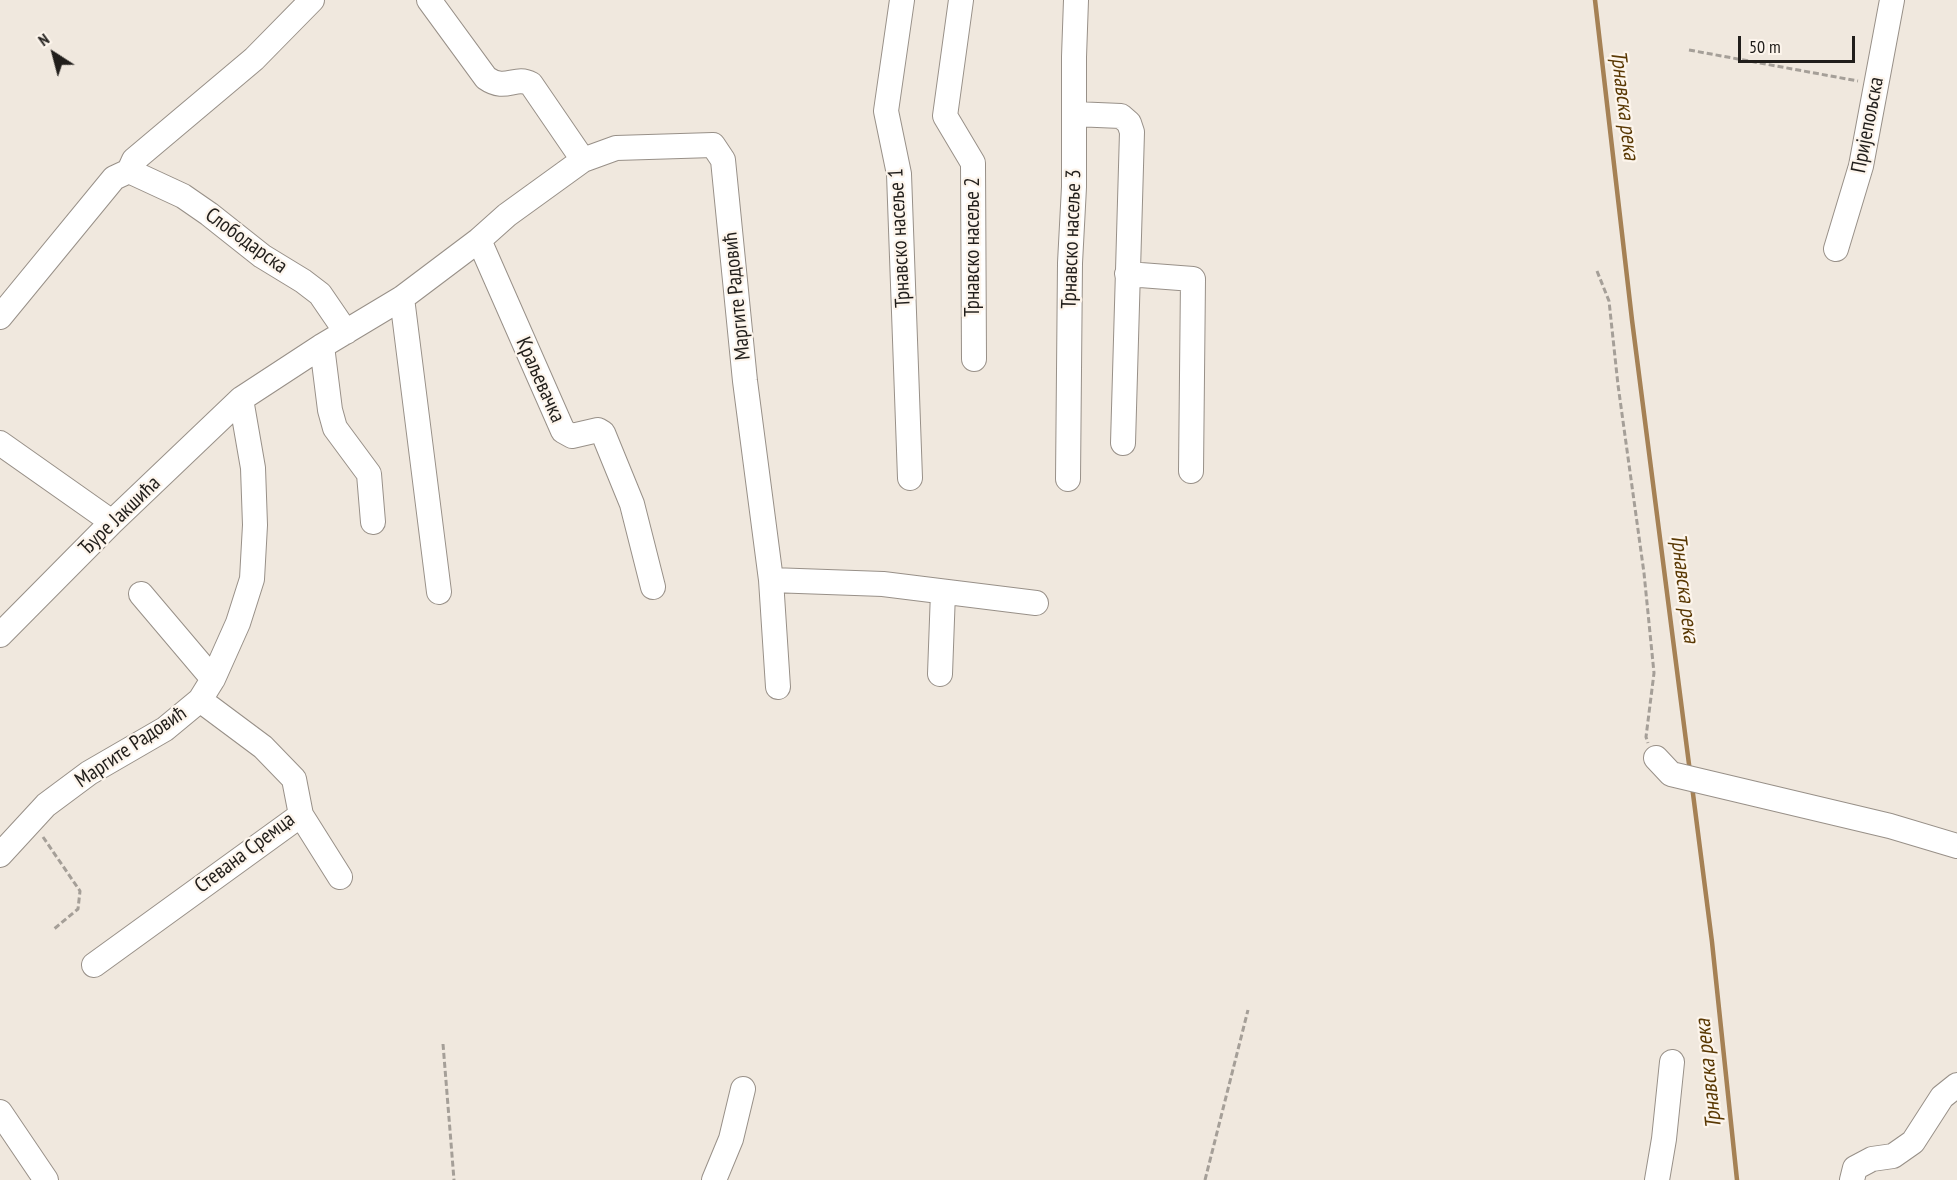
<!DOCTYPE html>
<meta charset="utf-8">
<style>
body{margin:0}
#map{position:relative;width:1957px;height:1180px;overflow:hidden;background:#f0e8de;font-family:"PT Sans Narrow",sans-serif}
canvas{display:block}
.north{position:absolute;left:24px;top:24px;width:60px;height:60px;-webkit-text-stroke:4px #fdf5ec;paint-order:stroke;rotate:324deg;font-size:16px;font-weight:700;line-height:24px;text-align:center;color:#211e1b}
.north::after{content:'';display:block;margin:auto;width:21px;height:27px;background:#211e1b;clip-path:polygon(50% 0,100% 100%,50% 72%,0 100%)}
.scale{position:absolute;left:1738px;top:36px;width:117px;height:27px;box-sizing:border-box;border:3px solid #211e1b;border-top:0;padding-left:8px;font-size:18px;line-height:21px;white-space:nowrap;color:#211e1b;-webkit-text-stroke:4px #fdf5ec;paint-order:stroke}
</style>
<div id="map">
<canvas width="1957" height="1180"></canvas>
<div class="north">N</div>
<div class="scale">50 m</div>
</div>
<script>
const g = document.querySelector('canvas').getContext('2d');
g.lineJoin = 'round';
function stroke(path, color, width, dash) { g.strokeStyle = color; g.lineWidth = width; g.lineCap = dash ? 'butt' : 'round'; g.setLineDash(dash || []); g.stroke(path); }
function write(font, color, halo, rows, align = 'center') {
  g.font = font + ' "PT Sans Narrow",sans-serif'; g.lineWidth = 4.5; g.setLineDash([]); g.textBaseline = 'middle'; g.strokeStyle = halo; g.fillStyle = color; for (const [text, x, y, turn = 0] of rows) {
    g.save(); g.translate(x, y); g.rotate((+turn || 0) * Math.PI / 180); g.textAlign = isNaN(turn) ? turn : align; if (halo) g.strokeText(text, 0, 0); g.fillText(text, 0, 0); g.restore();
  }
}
stroke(new Path2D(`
 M 1595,0 L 1632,320 L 1690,772
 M 1692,786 L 1712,942 L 1737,1180`), '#a58155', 4.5);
const minor = new Path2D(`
 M 429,0 L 486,78 C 506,92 515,75 531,84 L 583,160
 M 902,0 L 886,111 L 899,174 L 910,478
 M 961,0 L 945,116 L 973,163 L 974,359
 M 1074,114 L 1121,116 L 1129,123 L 1132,132 L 1123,443
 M 129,171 L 183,196 L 209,214 L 262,256 L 303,281 L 320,294 L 346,332
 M 129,171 L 134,160 L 254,59 L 312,0
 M 479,240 L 563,431 L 572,436 L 598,430 L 603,433 L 632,504 L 653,587
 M 1836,249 L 1861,166 L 1892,0
 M 1127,274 L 1193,279 L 1191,471
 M 402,298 L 439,592
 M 0,317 L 114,178 L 129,171
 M 322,346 L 330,410 L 335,428 L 369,474 L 373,522
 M 0,443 L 112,522
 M 1068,479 L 1070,263 L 1074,187 L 1074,57 L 1076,0
 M 771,580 L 883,584 L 1036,603
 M 141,594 L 213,679
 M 0,635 L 112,522 L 241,399
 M 940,674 L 943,592
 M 1656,758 L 1671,774 L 1890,826 L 1957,846
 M 301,815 L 340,877
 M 0,855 L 46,805 L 89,773 L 165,729 L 200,700 L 213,679 L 238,623 L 252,579 L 255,525 L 253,468 L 241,399 L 322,346 L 402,298 L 479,240 L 507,215 L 583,160 L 616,148 L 713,145 L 723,160 L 745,381 L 771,580 L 778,687
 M 94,965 L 301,815 L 294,779 L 263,747 L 200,700
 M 0,1112 L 46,1180
 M 714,1180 L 731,1139 L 743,1089
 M 1657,1180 L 1664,1139 L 1672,1062
 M 1852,1180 L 1855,1168 L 1872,1159 L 1893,1156 L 1913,1142 L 1942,1097 L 1957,1085`);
stroke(minor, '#989088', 26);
stroke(new Path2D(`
 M 1689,50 L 1858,81
 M 1597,271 L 1609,301 L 1618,385 L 1644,573 L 1654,673 L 1646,737 L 1648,743
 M 43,837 L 80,891 L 78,909 L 54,929
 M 443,1044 L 454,1180
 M 1205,1180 L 1248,1010`), '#a59f98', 3, [6, 3]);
stroke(minor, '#fff', 24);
write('21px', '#211e1b', '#fdf5ec', [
 ["Пријепољска",1868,125,-79],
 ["Трнавско насеље 1",900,238,-93],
 ["Трнавско насеље 3",1072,239,-88],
 ["Слободарска",246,241,36],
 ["Трнавско насеље 2",973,247,-90],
 ["Маргите Радовић",737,296,-96],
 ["Краљевачка",540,380,66],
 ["Ђуре Јакшића",120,516,-44],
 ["Маргите Радовић",131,747,-34],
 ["Стевана Сремца",245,853,-37]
]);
write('italic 22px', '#593803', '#fdf5ec', [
 ["Трнавска река",1624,105,83],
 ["Трнавска река",1684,588,83],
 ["Трнавска река",1709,1074,-96]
]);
</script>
